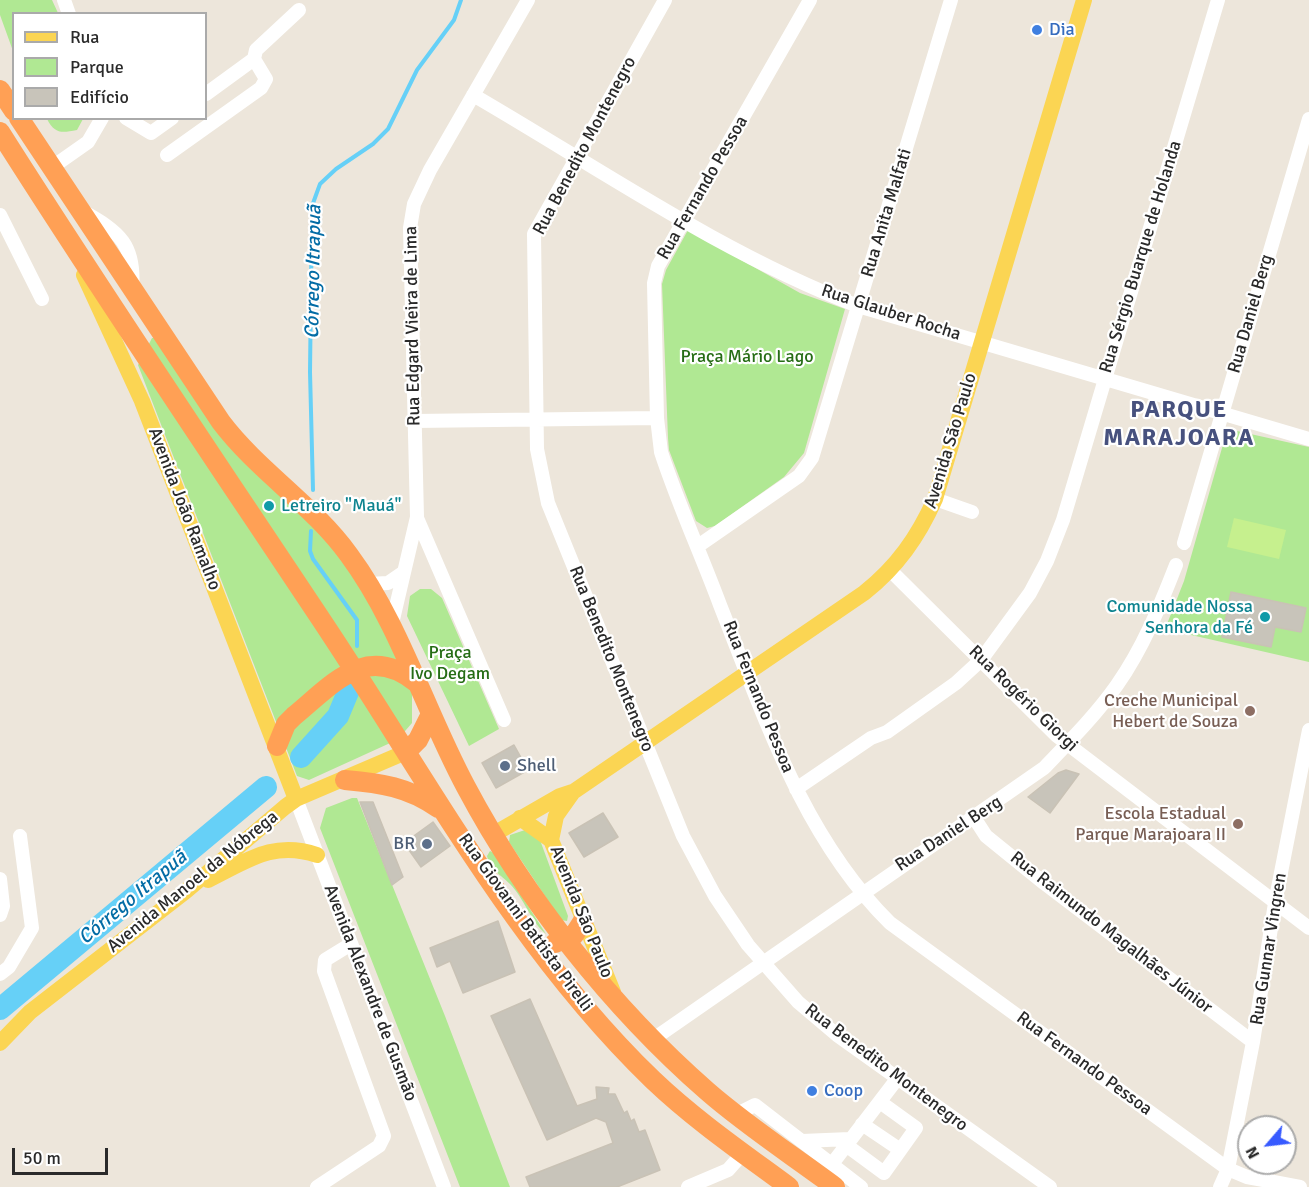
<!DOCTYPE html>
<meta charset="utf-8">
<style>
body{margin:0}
#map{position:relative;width:1309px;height:1187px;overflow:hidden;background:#ede6db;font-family:Signika,sans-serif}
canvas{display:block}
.legend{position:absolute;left:12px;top:12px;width:195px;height:108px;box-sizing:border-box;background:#fff;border:2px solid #aaa;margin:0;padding:8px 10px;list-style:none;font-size:18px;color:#2a2a2a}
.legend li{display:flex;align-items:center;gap:12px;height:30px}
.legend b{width:30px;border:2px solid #aaa}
.north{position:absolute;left:1237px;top:1115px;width:60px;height:60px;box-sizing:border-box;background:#fff;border:2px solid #aaa;border-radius:50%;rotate:242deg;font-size:16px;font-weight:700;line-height:24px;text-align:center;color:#2a2a2a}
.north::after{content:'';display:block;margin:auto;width:21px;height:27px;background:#375aff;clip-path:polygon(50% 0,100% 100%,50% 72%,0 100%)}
.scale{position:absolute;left:12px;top:1148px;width:96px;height:27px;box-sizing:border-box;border:3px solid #2a2a2a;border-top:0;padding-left:8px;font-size:18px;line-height:21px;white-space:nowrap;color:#2a2a2a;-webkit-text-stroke:4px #fff;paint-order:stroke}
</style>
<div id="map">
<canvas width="1309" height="1187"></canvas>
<ul class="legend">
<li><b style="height:8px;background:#fbd553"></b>Rua</li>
<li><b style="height:16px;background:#b0e893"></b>Parque</li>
<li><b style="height:16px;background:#c8c4ba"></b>Edifício</li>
</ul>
<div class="north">N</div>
<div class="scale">50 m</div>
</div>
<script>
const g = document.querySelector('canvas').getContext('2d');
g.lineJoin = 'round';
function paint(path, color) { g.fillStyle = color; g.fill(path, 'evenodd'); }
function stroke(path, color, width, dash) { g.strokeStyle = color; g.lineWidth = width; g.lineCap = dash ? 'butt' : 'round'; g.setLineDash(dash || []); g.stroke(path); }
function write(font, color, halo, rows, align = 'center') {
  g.font = font + ' Signika,sans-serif'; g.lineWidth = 4.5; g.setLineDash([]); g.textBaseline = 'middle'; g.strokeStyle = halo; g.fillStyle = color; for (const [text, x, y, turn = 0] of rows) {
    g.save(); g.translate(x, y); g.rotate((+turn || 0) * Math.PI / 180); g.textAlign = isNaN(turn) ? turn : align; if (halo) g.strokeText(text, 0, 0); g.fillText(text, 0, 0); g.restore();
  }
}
paint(new Path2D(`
 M 0,0 L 52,0 L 58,13 L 14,14 L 13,51 L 0,15 Z
 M 47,119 L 83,119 L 77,130 C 61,133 55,134 47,119 Z
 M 688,230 L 800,293 L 845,309 L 804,453 L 784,477 L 715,526 L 707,528 L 696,521 L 669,450 L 668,438 L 662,284 L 666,270 Z
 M 152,338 L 158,338 L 356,575 L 412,685 L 412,723 L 399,738 L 388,744 L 309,780 L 297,776 L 138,365 Z
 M 1237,431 L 1309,447 L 1309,662 L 1165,629 L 1184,581 L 1224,441 Z
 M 420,589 L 431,589 L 442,598 L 499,729 L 469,746 L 407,616 L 410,596 Z
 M 352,798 L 357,798 L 445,1016 L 510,1187 L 460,1187 L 320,828 L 326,808 Z
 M 525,830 L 540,840 L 568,916 L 567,921 L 561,920 L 509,842 L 510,835 Z
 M 490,851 L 494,853 L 546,934 C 531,922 524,898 510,884 C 500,874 491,871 487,856 Z`), '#b0e893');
paint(new Path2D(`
 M 1234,518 L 1286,530 L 1279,559 L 1227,547 Z`), '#c6f08e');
stroke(new Path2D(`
 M 313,490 L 310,372 L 312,206 L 320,184 L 336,169 L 373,144 L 388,129 L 417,70 L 454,20 L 461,0
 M 311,531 L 310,551 L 313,559 L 357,620 L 357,646`), '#66d0f7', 4);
stroke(new Path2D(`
 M 301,757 L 338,716 L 348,692
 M 0,1009 L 266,787`), '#66d0f7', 22);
const building = new Path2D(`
 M 1231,592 L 1306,608 L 1301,632 L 1275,627 L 1271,647 L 1222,637 Z
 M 514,745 L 528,770 L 496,788 L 482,763 Z
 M 1066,770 L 1079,774 L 1050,813 L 1028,797 L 1058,773 Z
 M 360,802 L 373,802 L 403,877 L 392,885 Z
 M 603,813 L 618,837 L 584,857 L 569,833 Z
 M 433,822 L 450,846 L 421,867 L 404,843 Z
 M 498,921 L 515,972 L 463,993 L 450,961 L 437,967 L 430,948 Z
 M 530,999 L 577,1106 L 597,1099 L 596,1087 L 609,1088 L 608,1094 L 615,1094 L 624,1113 L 627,1111 L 631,1121 L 634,1119 L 639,1132 L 645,1130 L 660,1170 L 617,1187 L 530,1187 L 526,1177 L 613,1143 L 606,1122 L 596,1118 L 547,1140 L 491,1016 Z`);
paint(building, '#c8c4ba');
stroke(building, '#c9c2b5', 1.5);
stroke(new Path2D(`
 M 64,0 L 69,14
 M 665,0 L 534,234 L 537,449 L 548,503 L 683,836 L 715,896 L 748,945 L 798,1002 L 837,1035 L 1050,1187
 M 810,0 L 658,266 L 654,283 L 657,418 L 661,452 C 678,504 701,554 720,605 C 764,716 803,837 890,923 L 1228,1169 L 1247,1177 L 1300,1187
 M 206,94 L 254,59 L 256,50 L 299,10
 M 473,95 C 599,168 722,254 858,306 L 1309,439
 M 126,118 L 151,133 L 172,118
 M 167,155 L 261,88 L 266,79 L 254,59
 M 51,168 L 88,142 L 102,118
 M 82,211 C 120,232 136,245 132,291
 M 0,215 L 42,299
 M 414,421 L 657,418
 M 935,499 L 972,512
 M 417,518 L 504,720
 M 1184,543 L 1309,119
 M 698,546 L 799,476 L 812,458 L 951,0
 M 890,570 L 1057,736 L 1309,928
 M 368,584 L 388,583 L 404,572
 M 391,628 L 417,517 L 410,228 L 414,204 L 430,170 L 528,0
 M 796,789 L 871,738 L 887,732 L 956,683 L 981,660 L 1030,593 L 1047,561 L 1063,520 L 1218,0
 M 296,799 L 444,1187
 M 975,819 L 986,836 L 1044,883 L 1253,1042
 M 0,879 L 3,906 L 0,915
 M 0,974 L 9,967 L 32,928 L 20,836
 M 652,1040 L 1044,768 C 1069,742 1096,715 1117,685 C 1143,648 1160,606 1176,565
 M 738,1117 L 743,1111 L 755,1105 L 861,1187
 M 862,1124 L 899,1149
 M 802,1141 L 850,1139
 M 846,1145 L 884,1173 L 916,1128 L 880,1102
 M 832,1164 L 897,1079
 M 317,1187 L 379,1146 L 384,1136 L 324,971 L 325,960 L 351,944
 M 688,1187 L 728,1170 L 743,1153
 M 1220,1187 L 1228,1169 L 1253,1042 L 1275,903 L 1309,730`), '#fff', 14);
stroke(new Path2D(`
 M 84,275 L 142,401 L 296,799
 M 520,818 L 551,840
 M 494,834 L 560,796 L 572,792
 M 208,880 C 247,861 273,840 317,855
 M 613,992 L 551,840 L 556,816 L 573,792 L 864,593 C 897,567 918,537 935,499 L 1084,0
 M 0,1043 L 30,1012 L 186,891 L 285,807 L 296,799 L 406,752`), '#fbd553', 16);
stroke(new Path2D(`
 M 0,90 L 14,111
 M 19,118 L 221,422 C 258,471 313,505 349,555 C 400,624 425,711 466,787 C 525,898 612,1008 707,1091 C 747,1126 792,1155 835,1187
 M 0,132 C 107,301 219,466 330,633 C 431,786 520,952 653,1080 C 695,1120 743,1153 789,1187
 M 277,746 L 286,724 L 294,716 C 334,683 367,642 417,683
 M 406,752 L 418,740 L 431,714
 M 345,780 C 380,783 409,787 438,808
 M 555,943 L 574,935 L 583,921`), '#ffa055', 20);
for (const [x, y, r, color] of [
 [1037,30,6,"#3f7fe0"],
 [269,506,6,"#0f9aa8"],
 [1265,617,6,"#0f9aa8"],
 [1250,711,6,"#8d6e63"],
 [505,766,6,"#5c6f8a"],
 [1238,824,6,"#8d6e63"],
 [427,844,6,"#5c6f8a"],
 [812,1091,6,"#3f7fe0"]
]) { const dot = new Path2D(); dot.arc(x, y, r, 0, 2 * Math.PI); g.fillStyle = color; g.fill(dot); stroke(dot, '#fff', 2); }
write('18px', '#366cbe', '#fff', [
 ["Dia",1049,30],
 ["Coop",824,1091]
], 'left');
write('18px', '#2a2a2a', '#fff', [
 ["Rua Benedito Montenegro",585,146,-62],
 ["Rua Fernando Pessoa",703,188,-60],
 ["Rua Anita Malfati",887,213,-73],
 ["Rua Sérgio Buarque de Holanda",1141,257,-73],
 ["Rua Glauber Rocha",891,313,18],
 ["Rua Daniel Berg",1251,314,-74],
 ["Rua Edgard Vieira de Lima",413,326,-91],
 ["Avenida São Paulo",951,441,-73],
 ["Avenida João Ramalho",184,509,69],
 ["Rua Benedito Montenegro",611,659,68],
 ["Rua Fernando Pessoa",758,697,68],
 ["Rua Rogério Giorgi",1023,699,44],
 ["Rua Daniel Berg",949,834,-33],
 ["Avenida Manoel da Nóbrega",193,882,-39],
 ["Avenida São Paulo",581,912,68],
 ["Rua Giovanni Battista Pirelli",525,923,54],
 ["Rua Raimundo Magalhães Júnior",1111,933,38],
 ["Rua Gunnar Vingren",1269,949,-81],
 ["Avenida Alexandre de Gusmão",370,993,69],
 ["Rua Fernando Pessoa",1084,1064,36],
 ["Rua Benedito Montenegro",886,1068,37]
]);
write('18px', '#266d15', '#fff', [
 ["Praça Mário Lago",747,357],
 ["Praça",450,653],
 ["Ivo Degam",450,674]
]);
write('18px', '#0d838f', '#fff', [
 ["Letreiro \"Mauá\"",281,506],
 ["Comunidade Nossa",1253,607,"right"],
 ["Senhora da Fé",1253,628,"right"]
], 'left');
write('18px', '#785e54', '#fff', [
 ["Creche Municipal",1238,701],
 ["Hebert de Souza",1238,722],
 ["Escola Estadual",1226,814],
 ["Parque Marajoara II",1226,835]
], 'right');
write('18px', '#4e5e75', '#fff', [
 ["Shell",517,766],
 ["BR",415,844,"right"]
], 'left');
write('italic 20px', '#036ca5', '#fff', [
 ["Córrego Itrapuã",314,272,-89],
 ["Córrego Itrapuã",133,898,-40]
]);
g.letterSpacing = '1.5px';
write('bold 24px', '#47517e', '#fff', [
 ["PARQUE",1179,411],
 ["MARAJOARA",1179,439]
]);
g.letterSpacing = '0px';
</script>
